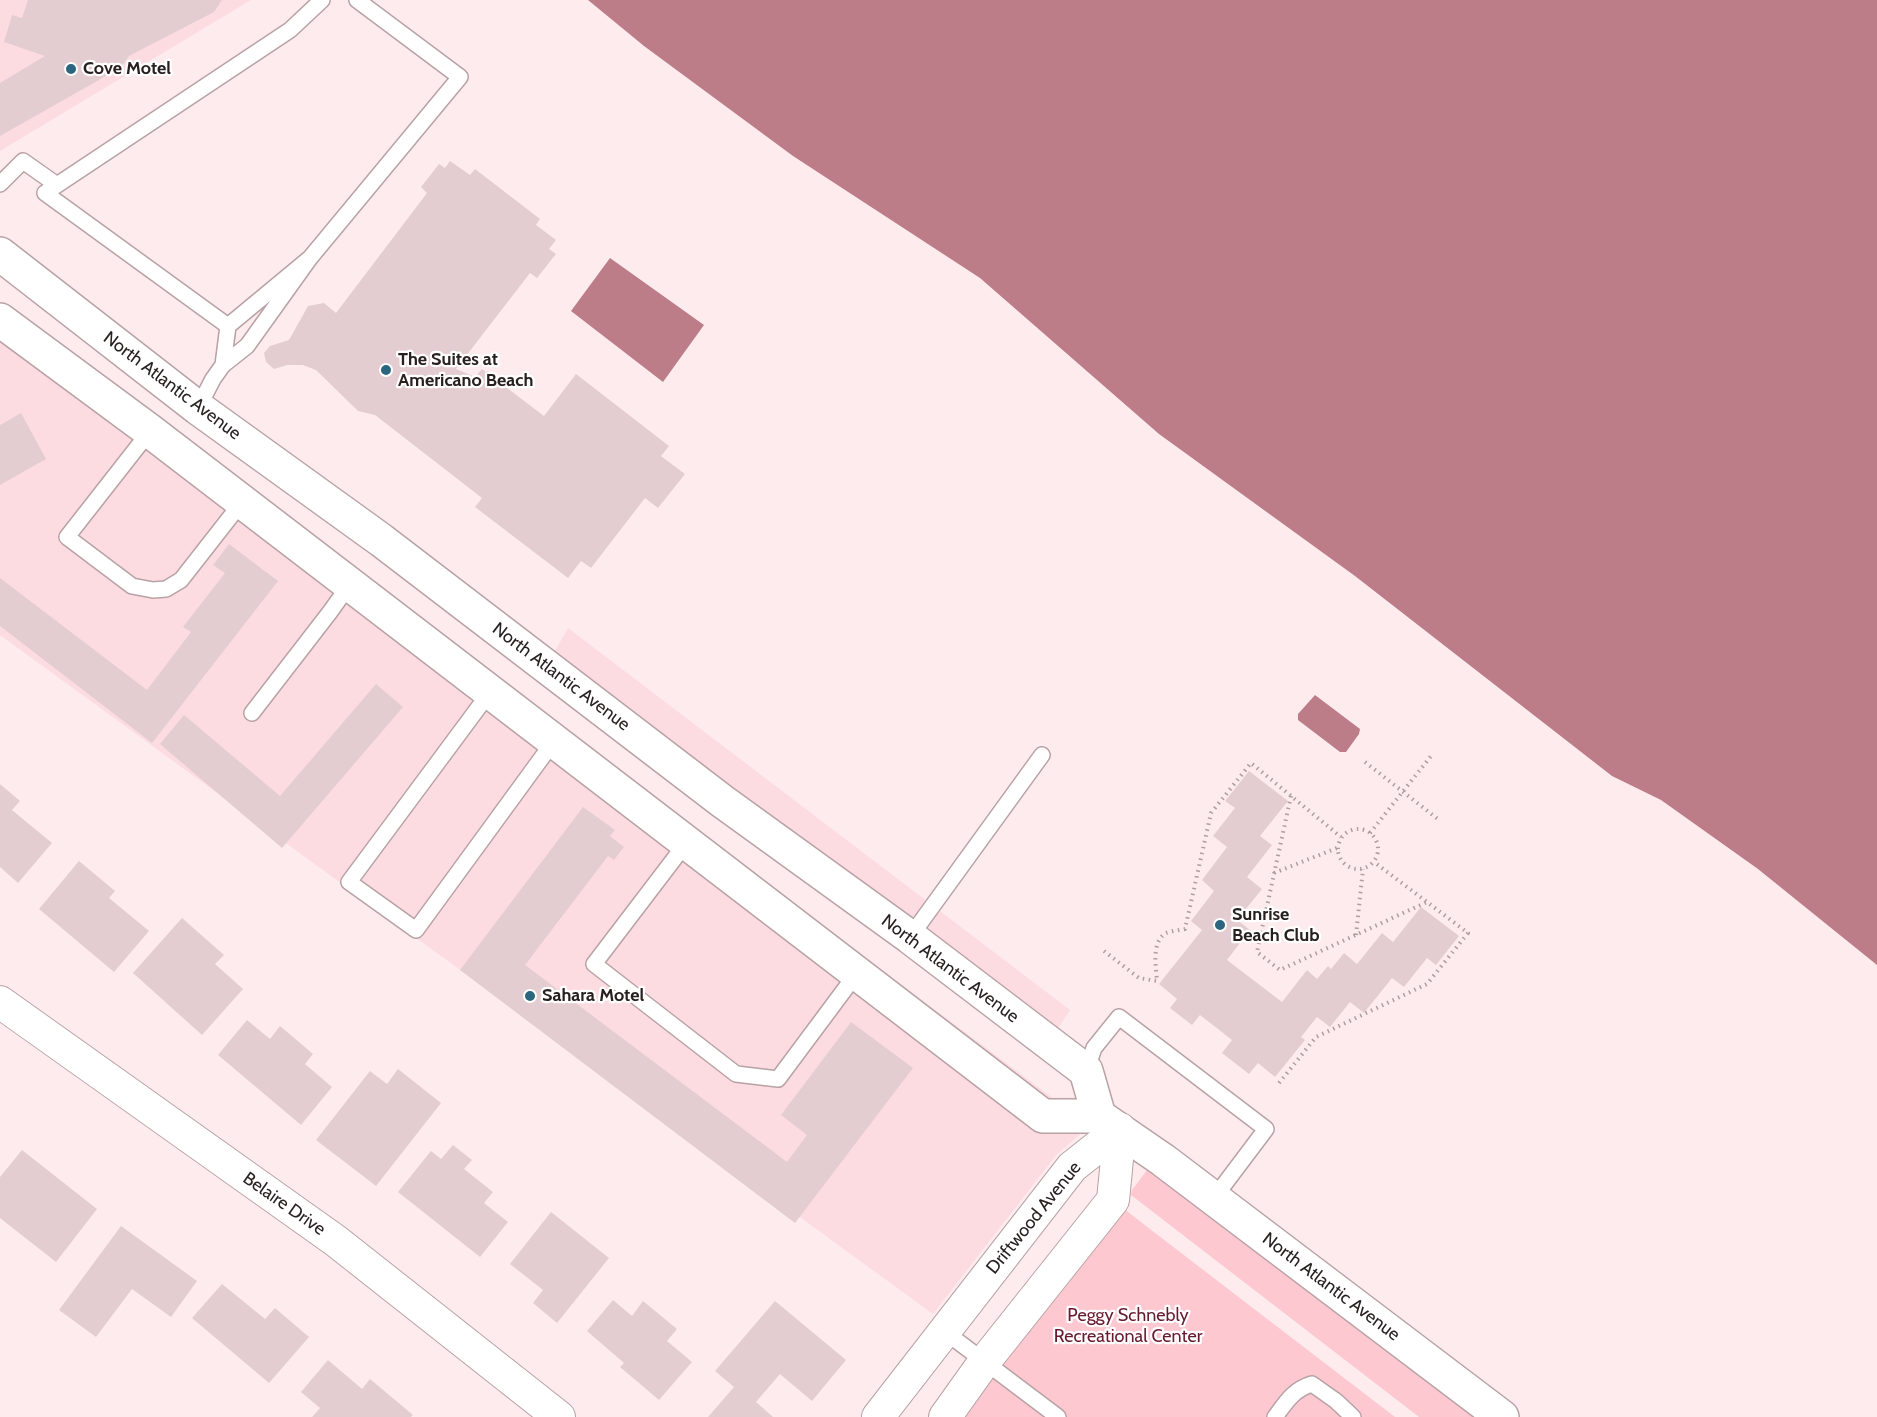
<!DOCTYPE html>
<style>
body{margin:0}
canvas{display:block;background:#feebed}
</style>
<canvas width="1877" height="1417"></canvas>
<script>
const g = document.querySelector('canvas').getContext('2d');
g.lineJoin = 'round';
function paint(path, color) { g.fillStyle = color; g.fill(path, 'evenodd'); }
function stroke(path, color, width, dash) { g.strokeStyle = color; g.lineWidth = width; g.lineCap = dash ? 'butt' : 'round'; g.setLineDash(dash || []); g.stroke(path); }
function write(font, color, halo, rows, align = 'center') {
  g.font = font + ' Cabin,sans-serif'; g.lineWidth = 4.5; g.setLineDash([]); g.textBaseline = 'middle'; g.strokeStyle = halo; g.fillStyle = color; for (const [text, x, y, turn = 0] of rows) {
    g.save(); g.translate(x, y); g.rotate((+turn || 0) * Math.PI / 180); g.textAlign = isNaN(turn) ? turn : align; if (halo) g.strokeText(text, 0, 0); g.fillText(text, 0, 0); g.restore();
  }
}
paint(new Path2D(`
 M 0,0 L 251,0 L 0,151 Z
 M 0,308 L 1090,1126 L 1057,1154 L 933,1314 L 0,635 Z
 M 568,628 L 1070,1010 L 1045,1048 L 543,672 Z`), '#fcdce1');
paint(new Path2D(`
 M 1147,1170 L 1154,1175 L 1473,1417 L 1419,1417 L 1131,1195 L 1132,1190 Z
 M 1113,1200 L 1146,1226 L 1395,1417 L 952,1417 Z`), '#fec8d0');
paint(new Path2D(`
 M 588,0 L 1877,0 L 1877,965 L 1758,869 L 1661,800 L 1612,776 L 1355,576 L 1159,434 L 980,278 L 793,156 L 644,46 Z
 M 610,258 L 704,325 L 663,382 L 571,311 Z
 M 1315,695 L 1360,729 L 1359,734 L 1346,752 L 1340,752 L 1298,720 L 1298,714 Z`), '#bd7d88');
paint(new Path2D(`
 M 28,0 L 222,0 L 214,12 L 129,56 L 120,68 L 0,136 L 0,83 L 45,56 L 4,42 L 12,15 L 22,18 Z
 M 450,161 L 470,175 L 475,169 L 540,219 L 536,225 L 556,240 L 549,249 L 556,254 L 537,278 L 530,273 L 456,369 L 475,377 L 482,369 L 544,416 L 576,374 L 669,446 L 661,456 L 685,474 L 658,508 L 645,498 L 591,568 L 581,561 L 568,578 L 475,507 L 482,498 L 375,415 L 358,411 L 316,370 L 303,365 L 287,365 L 274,369 L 266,362 L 264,353 L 270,346 L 289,340 L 308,306 L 324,303 L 336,313 L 427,193 L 421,187 L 439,164 L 445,168 Z
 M 21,413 L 46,459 L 0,485 L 0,425 Z
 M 229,544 L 278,581 L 152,743 L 0,626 L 0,578 L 147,690 L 191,632 L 183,627 L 225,573 L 213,565 Z
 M 376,684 L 403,707 L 282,848 L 160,744 L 184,715 L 280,796 Z
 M 1249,771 L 1288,801 L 1260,836 L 1272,845 L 1247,877 L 1262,889 L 1237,920 L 1250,930 L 1227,960 L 1282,1002 L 1307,970 L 1317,979 L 1328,966 L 1331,969 L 1344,953 L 1357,964 L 1382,933 L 1393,942 L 1421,907 L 1459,936 L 1436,965 L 1427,958 L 1404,987 L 1392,978 L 1364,1013 L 1350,1002 L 1330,1027 L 1317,1017 L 1301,1037 L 1305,1040 L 1275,1077 L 1258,1063 L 1249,1074 L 1222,1053 L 1232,1040 L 1200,1015 L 1192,1025 L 1170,1008 L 1177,999 L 1159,984 L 1202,930 L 1191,921 L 1214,891 L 1202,880 L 1227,847 L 1213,836 L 1235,808 L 1225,801 Z
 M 0,784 L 20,801 L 12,810 L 52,843 L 18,883 L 0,867 Z
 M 583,807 L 615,830 L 610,836 L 624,847 L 614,860 L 608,856 L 525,965 L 787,1162 L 807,1135 L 781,1115 L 851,1022 L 913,1068 L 795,1223 L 460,970 Z
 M 79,861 L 115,891 L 109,898 L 149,931 L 114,972 L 39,909 Z
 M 182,918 L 224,955 L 215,964 L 243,989 L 202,1035 L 133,973 Z
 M 247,1020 L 270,1039 L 280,1026 L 313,1054 L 305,1064 L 332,1087 L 301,1125 L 218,1055 Z
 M 398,1069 L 441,1103 L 376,1186 L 316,1140 L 370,1071 L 387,1084 Z
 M 453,1145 L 472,1160 L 464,1169 L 493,1192 L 484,1203 L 508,1222 L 480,1257 L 398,1192 L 431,1151 L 441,1159 Z
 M 22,1150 L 97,1209 L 56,1262 L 0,1218 L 0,1177 Z
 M 551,1212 L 609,1258 L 557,1323 L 533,1303 L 543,1290 L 510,1264 Z
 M 121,1226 L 197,1281 L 171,1317 L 132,1289 L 96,1337 L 59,1310 Z
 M 222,1284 L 265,1319 L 275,1308 L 309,1337 L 269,1383 L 192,1318 Z
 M 613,1300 L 632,1316 L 643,1301 L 677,1329 L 667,1341 L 692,1362 L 659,1400 L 620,1367 L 624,1363 L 587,1331 Z
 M 775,1301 L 846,1360 L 812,1401 L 780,1374 L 756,1402 L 773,1417 L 708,1417 L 734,1387 L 715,1371 Z
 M 328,1360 L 362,1389 L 370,1379 L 413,1415 L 411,1417 L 312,1417 L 320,1408 L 301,1392 Z`), '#e4cdd0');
const service = new Path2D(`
 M 0,184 L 23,161 L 57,185
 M 310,258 L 460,77 L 357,0
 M 228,326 L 45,193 L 290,30 L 322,0
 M 198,408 L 213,379 L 223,365 L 247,346 L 310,258 L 228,326 L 223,365
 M 150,431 L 67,537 L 132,586 L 153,590 L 166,589 L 181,580 L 242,502
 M 490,692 L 349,882 L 416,930 L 554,741
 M 252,713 L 330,612 L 350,584
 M 687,842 L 594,964 L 736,1074 L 778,1079 L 857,973
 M 910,937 L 1042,755
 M 1086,1071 L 1094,1048 L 1119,1017 L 1266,1129 L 1214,1198
 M 944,1331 L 1058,1417
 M 1275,1417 C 1286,1402 1294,1389 1312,1384 L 1336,1401 L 1353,1417`);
const minor = new Path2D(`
 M 0,1002 L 336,1241 L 559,1417
 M 878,1417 L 1072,1167 L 1120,1129
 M 945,1417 L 985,1361 L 1113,1200 L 1120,1129`);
const primary = new Path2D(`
 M 0,254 L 198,408 L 381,540 L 722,801 L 910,937 L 1086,1071 L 1099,1116
 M 0,320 L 150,431 L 1043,1116 L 1099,1116 L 1163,1160 L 1502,1417`);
stroke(service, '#b8a2a5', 18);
stroke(minor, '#b8a2a5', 34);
stroke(primary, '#b8a2a5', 36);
stroke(new Path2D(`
 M 1365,762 L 1439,820
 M 1291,796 L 1257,952 L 1280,970 L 1427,902
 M1338 849a20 20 0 1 1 40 0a20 20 0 1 1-40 0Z
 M 1370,833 L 1431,756
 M 1274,873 L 1337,848
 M 1356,935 L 1363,869
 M 1104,951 L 1139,978 L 1157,981 C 1156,967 1151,942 1166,933 C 1171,931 1180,930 1185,929 L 1211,813 L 1251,763 L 1341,837
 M 1279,1083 L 1316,1037 L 1427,984 L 1468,933 L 1374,862`), '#ad9ea0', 4, [1.5, 4.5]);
stroke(service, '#fff', 15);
stroke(minor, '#fff', 32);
stroke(primary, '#fff', 33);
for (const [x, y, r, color] of [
 [71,69,6,"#2b667e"],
 [386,370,6,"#2b667e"],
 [1220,925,6,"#2b667e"],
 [530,996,6,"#2b667e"]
]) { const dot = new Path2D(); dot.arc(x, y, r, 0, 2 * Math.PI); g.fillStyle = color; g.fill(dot); stroke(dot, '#fff', 2); }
write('bold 18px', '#271f20', '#fff', [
 ["Cove Motel",83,69],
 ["The Suites at",398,360],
 ["Americano Beach",398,381],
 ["Sunrise",1232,915],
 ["Beach Club",1232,936],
 ["Sahara Motel",542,996]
], 'left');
write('18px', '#271f20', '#fff', [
 ["North Atlantic Avenue",172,386,37],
 ["North Atlantic Avenue",561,677,37],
 ["North Atlantic Avenue",950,969,37],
 ["Belaire Drive",284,1204,35],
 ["Driftwood Avenue",1034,1218,-51],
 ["North Atlantic Avenue",1331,1287,37]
]);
write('18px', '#671a2f', '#fff', [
 ["Peggy Schnebly",1128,1316],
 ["Recreational Center",1128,1337]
]);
</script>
